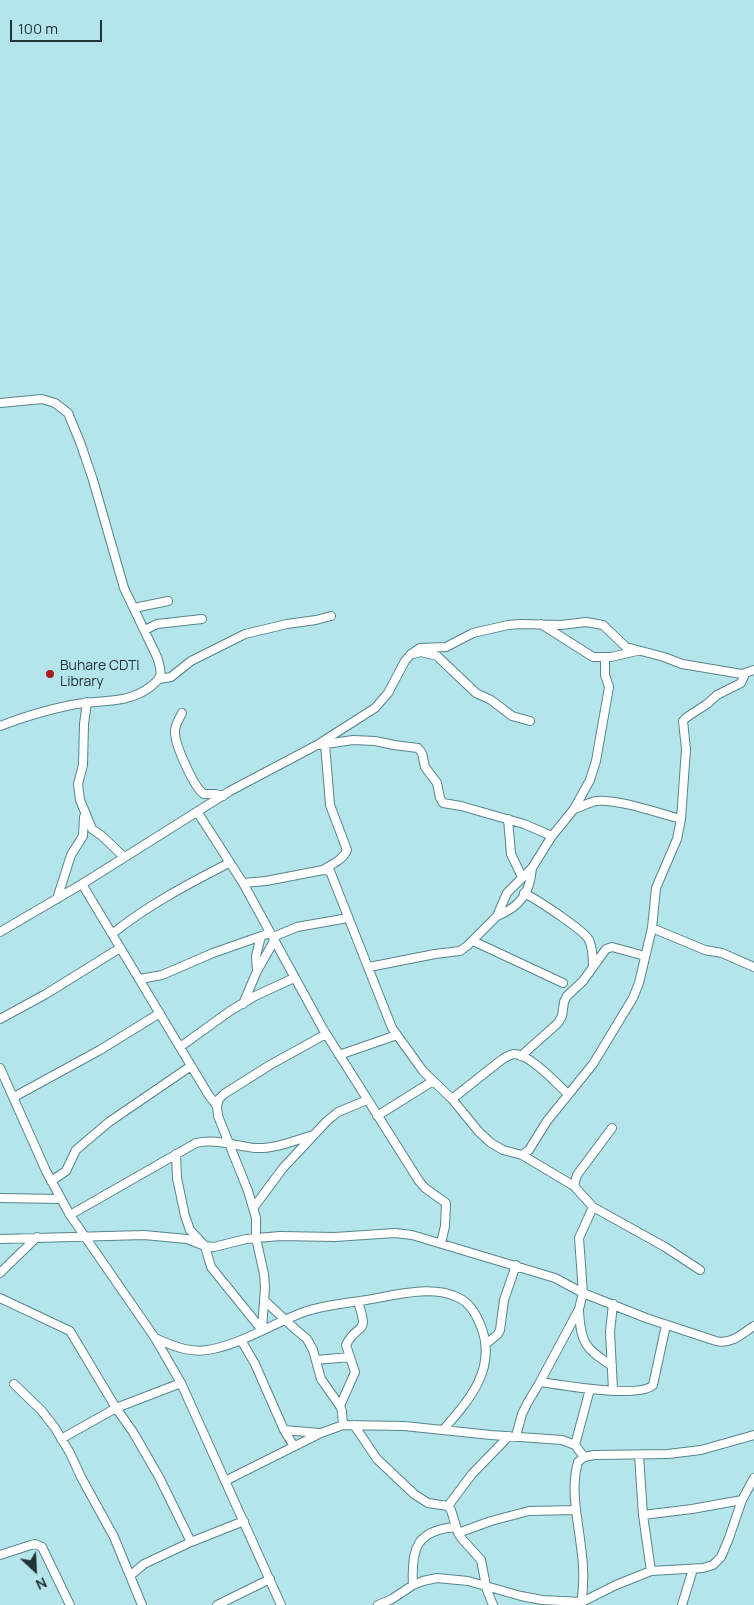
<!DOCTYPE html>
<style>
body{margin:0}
#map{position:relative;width:754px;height:1605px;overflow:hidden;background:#b4e5eb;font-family:Manrope,sans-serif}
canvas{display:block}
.north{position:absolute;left:10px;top:1545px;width:50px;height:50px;-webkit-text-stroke:4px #b4e5eb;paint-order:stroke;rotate:155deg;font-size:14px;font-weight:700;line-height:20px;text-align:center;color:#203336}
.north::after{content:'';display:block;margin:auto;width:18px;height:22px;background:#203336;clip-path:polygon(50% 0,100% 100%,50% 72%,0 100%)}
.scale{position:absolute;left:10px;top:20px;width:92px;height:22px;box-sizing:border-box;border:2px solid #203336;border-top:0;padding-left:6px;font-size:15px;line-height:18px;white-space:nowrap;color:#203336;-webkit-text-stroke:4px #b4e5eb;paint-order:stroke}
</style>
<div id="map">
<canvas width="754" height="1605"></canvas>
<div class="north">N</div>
<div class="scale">100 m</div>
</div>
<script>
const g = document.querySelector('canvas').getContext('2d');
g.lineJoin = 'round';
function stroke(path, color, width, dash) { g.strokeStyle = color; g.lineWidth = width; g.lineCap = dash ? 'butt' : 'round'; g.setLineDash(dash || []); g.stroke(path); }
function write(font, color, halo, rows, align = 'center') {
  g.font = font + ' Manrope,sans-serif'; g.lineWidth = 5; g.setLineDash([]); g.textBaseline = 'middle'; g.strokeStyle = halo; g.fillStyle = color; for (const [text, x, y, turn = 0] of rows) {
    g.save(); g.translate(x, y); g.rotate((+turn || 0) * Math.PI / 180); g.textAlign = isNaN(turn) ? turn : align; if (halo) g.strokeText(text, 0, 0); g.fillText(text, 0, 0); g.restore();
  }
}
const minor = new Path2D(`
 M 0,403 L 42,399 L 55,403 L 68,413 L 80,442 L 93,480 L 124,588 L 157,657 C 159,664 162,670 160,676 C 158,681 154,684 150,687 C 127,705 98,699 71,705 C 47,710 23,717 0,726
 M 134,608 L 168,601
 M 541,624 L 593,657 L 611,657 L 637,651
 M 145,630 L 157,624 L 202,619
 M 413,654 L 421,652 L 437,656 L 476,693 L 491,700 L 512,716 L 530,721
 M 159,679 L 171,677 L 191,661 L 245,634 L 287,624 L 316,620 L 331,616
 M 87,702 L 84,724 L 83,765 L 78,784 L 80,800 L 92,829 L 102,836 L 124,857
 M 182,713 C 179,719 175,725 175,731 C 174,743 194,788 204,794 L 215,794 L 223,796
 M 319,745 L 353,740 L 375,741 L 394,745 L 418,748 L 422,753 L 425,767 L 437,783 L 440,798 L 443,803 L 461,806 L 524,824 L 552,836
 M 574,809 C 582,807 589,802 596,801 C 615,798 661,814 681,819
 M 198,813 L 243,883 L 323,1029 L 419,1181 L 425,1188 L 446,1203 L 445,1226 L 441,1243
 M 508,819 L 511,854 L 522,877
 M 323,870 C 332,864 343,860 347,850 L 330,805 L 325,744
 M 243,883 L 266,881 L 323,870 L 330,871 L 392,1028 L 423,1071 L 452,1099 L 479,1132 L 491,1143 L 503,1150 L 522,1155 L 529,1150 L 547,1121 L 593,1064 L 633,998 L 639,983 L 652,928 L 656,888 L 677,839 L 681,819 L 686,749 L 683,721 L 687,717 L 707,704 L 717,695 L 741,683 L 745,674
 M 82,884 L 208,1094 L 217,1106
 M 524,893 C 536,899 584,930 589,940 C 593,948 593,958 593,967
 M 57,899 L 71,855 L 83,836 L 84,817
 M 497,916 C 520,907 530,893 532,868
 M 652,928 L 705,950 L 722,953 L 754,967
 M 0,932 L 82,884 L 230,791 L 317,745 L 375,708 L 388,693 L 405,661 L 411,654 L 420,648 L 446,647 L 473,633 L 508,625 L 521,624 L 561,625 L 586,622 L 603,625 L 626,647 L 664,657 L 682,664 L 742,674 L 754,670
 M 112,934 C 148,905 188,884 229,863
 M 273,937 L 297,927 L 348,918
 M 473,941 L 563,983
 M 369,967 L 435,954 L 460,951 L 467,946 L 497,916 L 507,893 L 532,868 L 552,836 L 574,809 L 590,780 L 596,761 L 609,687 L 605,675 L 605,657
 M 257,971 L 256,956 L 261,936
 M 140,979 L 162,975 L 213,953 L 270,933
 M 243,1004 L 257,971 L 274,941
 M 0,1019 L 46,994 L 120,948
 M 180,1047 L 230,1011 L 255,996 L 294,978
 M 339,1055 L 397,1035
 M 521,1056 L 558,1023 L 562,1016 L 564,1002 L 567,996 L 583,981 L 606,949 L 612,947 L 645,956
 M 0,1068 L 46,1171 L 70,1215 L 155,1338 L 181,1383 L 281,1605
 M 14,1097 L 100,1050 L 160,1013
 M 452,1099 L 500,1061 C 504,1058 509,1055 514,1054 C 530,1054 557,1084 568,1094
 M 377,1116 L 433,1081
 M 612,1128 L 577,1175 L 574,1186 L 593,1207 L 665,1247 L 700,1270
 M 176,1154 L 177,1178 L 185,1216 L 190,1230 L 205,1246 L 211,1267 L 262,1330
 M 522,1155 L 574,1186
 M 51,1181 L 66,1171 L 76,1150 L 109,1122 L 191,1066
 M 0,1198 L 61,1199
 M 254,1207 L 283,1168 L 327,1121 L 338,1112 L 367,1100
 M 70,1215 L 196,1143 C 216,1138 235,1146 255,1148 C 274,1149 294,1141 313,1135
 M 0,1239 L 144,1235 L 187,1239 L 205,1246 L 214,1247 L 246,1239 L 280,1236 L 335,1237 L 395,1233 L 412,1235 L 555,1278 L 583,1293 L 646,1318 L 716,1341 C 731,1345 743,1333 754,1326
 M 0,1273 L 37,1237
 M 0,1298 L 70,1331 L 116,1408 L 133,1432 L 159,1477 L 191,1542
 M 265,1301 L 295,1329 L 307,1339 L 313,1350 L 321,1379 L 340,1406 L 342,1411 L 343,1425
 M 579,1311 C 581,1344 585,1348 612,1366
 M 262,1330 L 265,1287 L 264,1274 L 256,1238 L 256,1218 L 248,1191 L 218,1116 L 217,1106 L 219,1099 L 224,1094 L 270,1065 L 326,1034
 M 155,1338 C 175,1347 192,1354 213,1349 C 245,1342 274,1323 304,1312 C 323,1305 341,1304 360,1301 C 389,1297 429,1284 457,1297 C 471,1303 477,1316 482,1329 C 496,1370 469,1400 444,1429
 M 241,1340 L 255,1364 L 284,1430 L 319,1433
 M 486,1344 L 498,1334 L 500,1330 L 504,1300 L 516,1265
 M 316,1360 L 350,1357
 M 540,1382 C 561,1385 639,1399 653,1385 L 666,1325
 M 14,1384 L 41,1410 L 55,1428 L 70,1453 L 81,1477 L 114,1537 L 142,1605
 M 613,1390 L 610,1332 L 613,1304
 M 340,1406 L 355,1372 L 346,1345 C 358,1321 370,1337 358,1302
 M 354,1425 L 377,1459 L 414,1494 L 428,1503 L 448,1506 L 451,1510 L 458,1533 L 462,1539 L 481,1560 L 486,1586
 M 284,1430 L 294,1446
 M 516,1436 L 522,1414 L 528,1402 L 540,1382 L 579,1309 L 583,1293 L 579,1238 L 593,1207
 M 61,1439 L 116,1408 L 181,1383
 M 575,1445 L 590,1389
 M 639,1455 L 643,1515 L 651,1571
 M 225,1481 L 321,1433 L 343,1425 L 404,1426 L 491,1435 L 562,1440 L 575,1445 L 584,1457
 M 448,1506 L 472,1474 L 509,1436
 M 643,1515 L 692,1509 L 742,1500
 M 458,1533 L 491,1521 L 529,1511 L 576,1510
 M 0,1555 L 31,1545 L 35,1544 L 42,1547 L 70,1605
 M 130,1576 L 144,1564 L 191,1542 L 244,1521
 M 413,1585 C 411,1549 416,1530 456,1527
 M 485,1585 L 493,1605
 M 217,1605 L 270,1579
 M 378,1605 L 392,1599 L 413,1585 L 423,1581 L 437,1578 L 468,1581 L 521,1596 L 542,1600 L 582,1602 L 616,1585 L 651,1571 L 703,1568 L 713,1565 L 721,1557 L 729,1538 L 742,1500 L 754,1478
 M 581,1605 C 584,1586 584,1566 581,1547 C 578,1519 570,1490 578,1462 L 584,1457 L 594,1455 L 668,1454 L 701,1450 L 754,1435
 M 682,1605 L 693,1569`);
stroke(minor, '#57858b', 10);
stroke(minor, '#fff', 8);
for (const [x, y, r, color] of [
 [50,674,5,"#ac191e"]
]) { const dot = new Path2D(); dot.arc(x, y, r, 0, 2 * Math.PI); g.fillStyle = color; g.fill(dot); stroke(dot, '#b4e5eb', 2); }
write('14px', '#203336', '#b4e5eb', [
 ["Buhare CDTI",60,666],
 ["Library",60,682]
], 'left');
</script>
